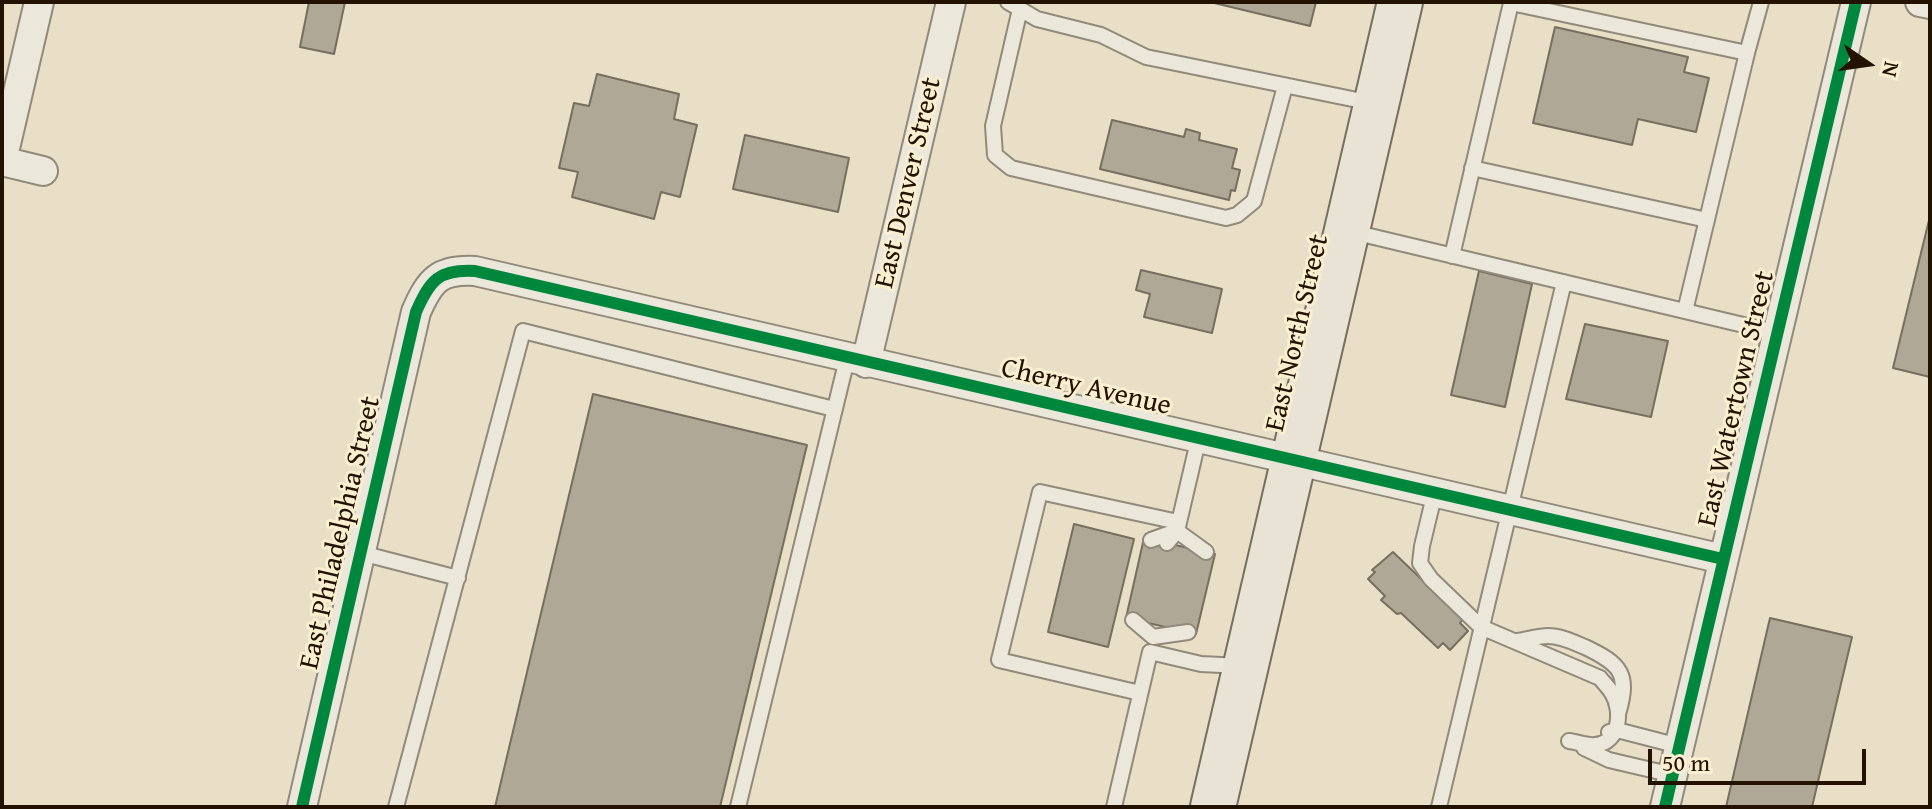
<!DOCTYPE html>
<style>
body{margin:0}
#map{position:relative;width:1932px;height:809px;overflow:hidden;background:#e8dfc6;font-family:"Gentium Book Plus",serif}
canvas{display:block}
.frame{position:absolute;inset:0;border:4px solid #231200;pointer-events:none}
.north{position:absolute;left:1828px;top:24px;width:80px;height:80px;-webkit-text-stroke:6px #faefd0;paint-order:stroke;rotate:103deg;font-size:22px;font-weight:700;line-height:32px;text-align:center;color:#231200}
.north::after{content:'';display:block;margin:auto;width:28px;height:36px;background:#231200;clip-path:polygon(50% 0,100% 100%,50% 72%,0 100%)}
.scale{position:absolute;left:1648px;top:749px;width:218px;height:36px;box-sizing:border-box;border:4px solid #231200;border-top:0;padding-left:10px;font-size:24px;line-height:28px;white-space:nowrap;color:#231200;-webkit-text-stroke:6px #faefd0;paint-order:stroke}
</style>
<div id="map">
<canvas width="1932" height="809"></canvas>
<div class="frame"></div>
<div class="north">N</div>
<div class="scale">50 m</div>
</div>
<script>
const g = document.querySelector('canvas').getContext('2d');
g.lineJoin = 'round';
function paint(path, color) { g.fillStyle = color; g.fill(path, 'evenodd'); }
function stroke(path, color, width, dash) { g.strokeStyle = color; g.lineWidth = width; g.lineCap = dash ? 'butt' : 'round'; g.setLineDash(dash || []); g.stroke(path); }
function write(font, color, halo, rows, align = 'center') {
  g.font = font + ' "Gentium Book Plus",serif'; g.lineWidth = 6; g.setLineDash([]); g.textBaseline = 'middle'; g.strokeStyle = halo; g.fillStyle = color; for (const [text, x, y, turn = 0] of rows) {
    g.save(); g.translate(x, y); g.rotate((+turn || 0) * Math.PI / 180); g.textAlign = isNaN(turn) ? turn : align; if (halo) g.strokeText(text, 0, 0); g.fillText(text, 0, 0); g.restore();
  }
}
const building = new Path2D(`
 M 309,2 L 345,2 L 334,54 L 300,47 Z
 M 1210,2 L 1316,2 L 1310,26 Z
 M 1555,27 L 1688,57 L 1684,72 L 1709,78 L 1696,132 L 1638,119 L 1632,145 L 1533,123 Z
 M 597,74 L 679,94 L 674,119 L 697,125 L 680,197 L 661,192 L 654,219 L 572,197 L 578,172 L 559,168 L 574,103 L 589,106 Z
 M 1112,120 L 1184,137 L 1186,129 L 1200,133 L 1199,140 L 1237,149 L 1232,168 L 1240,170 L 1235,191 L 1231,190 L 1229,200 L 1100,169 Z
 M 745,135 L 849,158 L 838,212 L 733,189 Z
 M 1930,216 L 1930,377 L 1893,368 Z
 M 1141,270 L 1222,289 L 1212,333 L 1144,317 L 1150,294 L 1136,290 Z
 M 1479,271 L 1532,284 L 1505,407 L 1451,395 Z
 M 1585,324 L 1668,341 L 1651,417 L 1566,399 Z
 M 593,394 L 807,445 L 720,807 L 495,807 Z
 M 1074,524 L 1134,539 L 1108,647 L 1048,632 Z
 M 1144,538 L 1215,554 L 1196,634 L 1126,618 Z
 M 1393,552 L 1463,619 L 1460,623 L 1468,631 L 1450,650 L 1443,643 L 1438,648 L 1401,613 L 1397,614 L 1381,600 L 1385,596 L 1368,579 L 1375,572 L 1372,570 Z
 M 1770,618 L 1852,637 L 1812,807 L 1726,807 Z`);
paint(building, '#afa896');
stroke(building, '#766e5f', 2);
const lane = new Path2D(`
 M 1008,2 L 1037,19 L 1101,35 L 1146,57 L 1372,103
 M 1020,9 L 993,126 L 995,155 L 1011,168 L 1226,218 L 1237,215 L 1254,201 L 1285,86
 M 1472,168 L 1707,220
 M 1353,232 L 1777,333
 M 1452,256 L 1511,3 L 1747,53 L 1761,2
 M 1685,311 L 1747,53
 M 1435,492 L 1422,546 L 1420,563 L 1431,579 L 1481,627 L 1600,678 C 1604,683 1609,688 1612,693 C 1623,711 1620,743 1595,745 C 1587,746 1577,742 1569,741
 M 1177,531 L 1206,552
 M 1151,540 L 1176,531
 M 1167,543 L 1177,531 L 1199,437
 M 361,553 L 458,578
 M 1133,620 L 1153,637 L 1188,632
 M 1517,641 C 1527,640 1538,636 1548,636 C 1561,636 1573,642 1585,647 C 1621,664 1630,674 1618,714
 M 1140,693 L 999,660 L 1040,492 L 1178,522
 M 1609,732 L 1617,730 L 1679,746
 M 1584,748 L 1609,760 L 1673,775
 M 396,807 L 523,331 L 834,409
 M 738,807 L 847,359
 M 1114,807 L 1150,652 L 1201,664 L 1242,666
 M 1439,807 L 1564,282`);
const street = new Path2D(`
 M 1920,2 L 1930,4
 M 2,161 L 39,2
 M 2,161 L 43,171
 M 866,363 L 951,2
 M 302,807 L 416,312 C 430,280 439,269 475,271 L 1723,559
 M 1665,807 L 1856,2`);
const primary = new Path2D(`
 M 1213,807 L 1400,2`);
stroke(lane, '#918a7a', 18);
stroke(street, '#918a7a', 32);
stroke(primary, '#766e5f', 48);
stroke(lane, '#ebe7da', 14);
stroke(street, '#ebe7da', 28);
stroke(primary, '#e8e3d4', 44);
stroke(new Path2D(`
 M 302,807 L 416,312 C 430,280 439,269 475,271 L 1723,559
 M 1665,807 L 1856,2`), '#00873e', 12);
write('28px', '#231200', '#faefd0', [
 ["East Denver Street",909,183,-77],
 ["East North Street",1298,333,-77],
 ["Cherry Avenue",1086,388,13],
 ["East Watertown Street",1737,399,-77],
 ["East Philadelphia Street",341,533,-77]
]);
</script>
